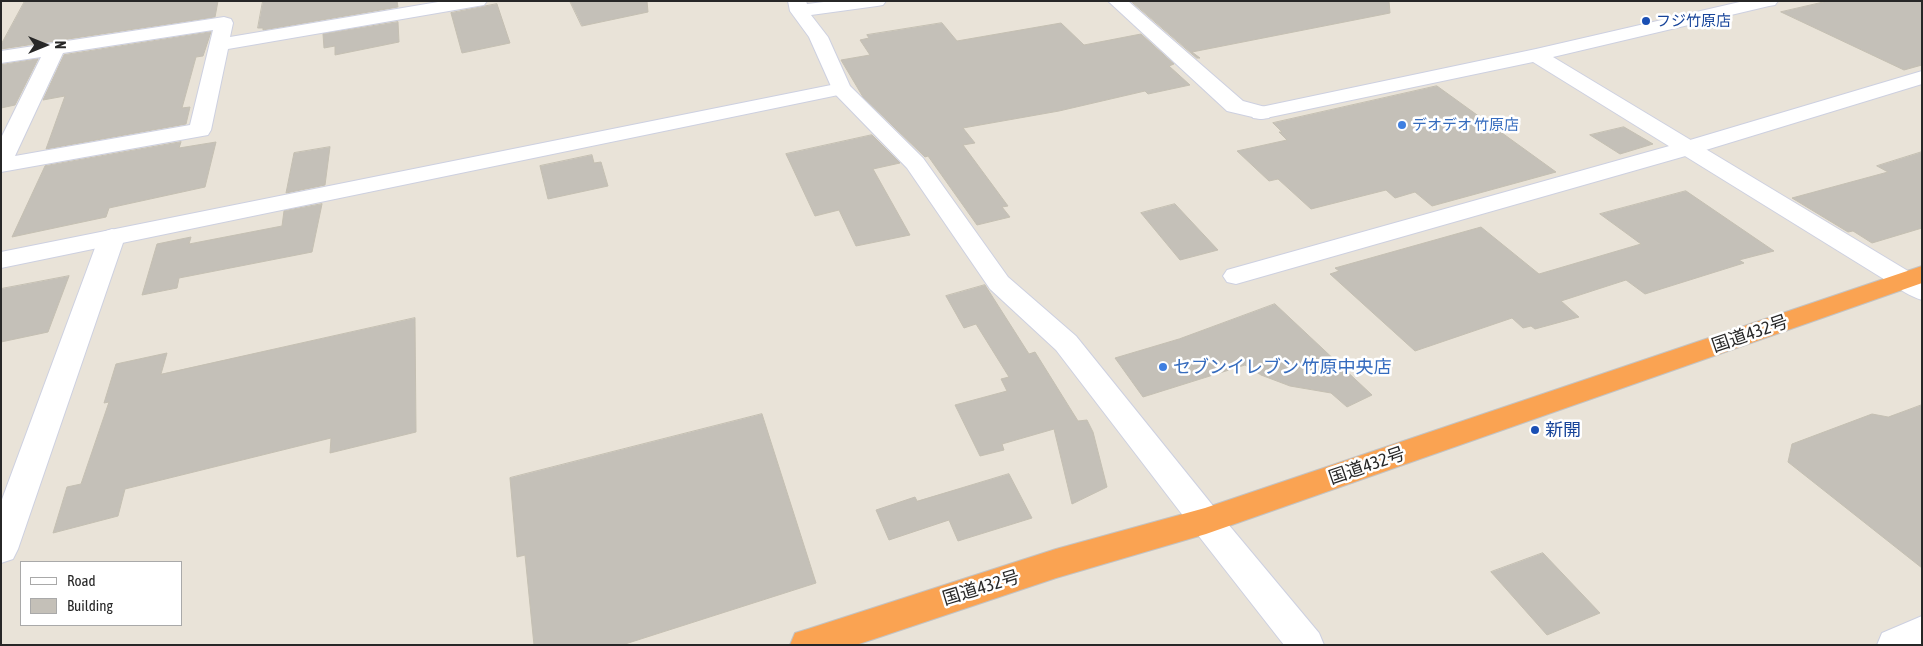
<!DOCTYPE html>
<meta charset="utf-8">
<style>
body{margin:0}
#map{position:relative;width:1923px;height:646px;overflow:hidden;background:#e9e3d8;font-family:"Asap Condensed",sans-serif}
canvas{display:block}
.frame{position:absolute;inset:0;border:2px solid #272727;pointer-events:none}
.legend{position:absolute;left:20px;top:561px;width:162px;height:65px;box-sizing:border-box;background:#fff;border:1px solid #a9a9a9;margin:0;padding:6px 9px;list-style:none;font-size:15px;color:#272727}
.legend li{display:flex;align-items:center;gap:10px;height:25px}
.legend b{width:25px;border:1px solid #a9a9a9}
.north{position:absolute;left:20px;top:20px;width:50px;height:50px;-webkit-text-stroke:4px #fff;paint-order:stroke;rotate:90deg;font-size:14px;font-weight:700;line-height:20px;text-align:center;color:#272727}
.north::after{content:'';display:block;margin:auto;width:18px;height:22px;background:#272727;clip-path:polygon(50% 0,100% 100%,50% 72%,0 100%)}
</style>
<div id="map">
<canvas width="1923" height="646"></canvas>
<div class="frame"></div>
<ul class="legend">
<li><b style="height:6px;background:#fff"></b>Road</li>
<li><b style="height:14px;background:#c4c0b8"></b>Building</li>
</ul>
<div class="north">N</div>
</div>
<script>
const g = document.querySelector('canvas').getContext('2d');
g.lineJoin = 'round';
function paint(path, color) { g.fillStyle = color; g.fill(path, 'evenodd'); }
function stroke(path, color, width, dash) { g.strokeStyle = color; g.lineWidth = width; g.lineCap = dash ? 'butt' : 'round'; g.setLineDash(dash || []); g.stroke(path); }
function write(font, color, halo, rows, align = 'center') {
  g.font = font + ' "Asap Condensed","Noto Sans JP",sans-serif'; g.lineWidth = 5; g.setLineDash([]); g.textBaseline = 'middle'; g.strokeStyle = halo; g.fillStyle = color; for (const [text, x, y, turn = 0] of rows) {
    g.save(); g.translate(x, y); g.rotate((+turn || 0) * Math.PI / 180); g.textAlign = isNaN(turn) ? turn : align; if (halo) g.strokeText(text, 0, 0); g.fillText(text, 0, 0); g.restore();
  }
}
const building = new Path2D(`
 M 25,1 L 218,1 L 215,17 L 1,49 L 1,45 Z
 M 263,1 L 397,1 L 398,7 L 263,30 L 263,28 L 258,28 Z
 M 570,1 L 647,1 L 648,12 L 582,26 Z
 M 1131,1 L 1389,1 L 1390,13 L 1192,52 L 1200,58 L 1197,58 Z
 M 1828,1 L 1922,1 L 1922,65 L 1904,70 L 1781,12 Z
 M 497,4 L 510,43 L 462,53 L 451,13 Z
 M 398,22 L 399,42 L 335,55 L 335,46 L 324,48 L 323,34 Z
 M 942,23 L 957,41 L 1061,23 L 1084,45 L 1141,34 L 1174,64 L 1169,66 L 1190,85 L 1148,94 L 1145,91 L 1059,111 L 963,128 L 975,143 L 963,145 L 1008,206 L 1002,207 L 1010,217 L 977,225 L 928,156 L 925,157 L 863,97 L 841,60 L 870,55 L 860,40 L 869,38 L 867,35 Z
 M 211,32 L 203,56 L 196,57 L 182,108 L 190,107 L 186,124 L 46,149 L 65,96 L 43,100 L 64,55 Z
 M 38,59 L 15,105 L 1,108 L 1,65 Z
 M 1437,86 L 1556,172 L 1432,206 L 1415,192 L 1395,198 L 1386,190 L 1311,209 L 1278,179 L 1269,181 L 1237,151 L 1287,140 L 1279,132 L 1282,132 L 1273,123 Z
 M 1624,127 L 1653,144 L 1620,154 L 1590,135 Z
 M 872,135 L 900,163 L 873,169 L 910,235 L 856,246 L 839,210 L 815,216 L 786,154 Z
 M 181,142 L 179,148 L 216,142 L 205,187 L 109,208 L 106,217 L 12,237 L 45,166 Z
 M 330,147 L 325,185 L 286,193 L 294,153 Z
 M 1922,152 L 1922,228 L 1872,243 L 1853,231 L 1848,232 L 1792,198 L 1888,172 L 1877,166 Z
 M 592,155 L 594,163 L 601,162 L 608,186 L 548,199 L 540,166 Z
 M 1686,191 L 1774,251 L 1739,260 L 1744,263 L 1645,294 L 1626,280 L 1561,301 L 1579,317 L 1535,329 L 1531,326 L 1523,328 L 1512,318 L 1415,351 L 1330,274 L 1339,271 L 1335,268 L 1481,227 L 1539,274 L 1641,244 L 1600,214 Z
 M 322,204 L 312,252 L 179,278 L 177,288 L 142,295 L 157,244 L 191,237 L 189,244 L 282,226 L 284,211 Z
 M 1175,204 L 1218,250 L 1180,260 L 1141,213 Z
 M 69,276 L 48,332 L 1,342 L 1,289 Z
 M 985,285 L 1029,354 L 1035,352 L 1078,421 L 1087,420 L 1093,432 L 1107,487 L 1072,504 L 1054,429 L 1002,444 L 1004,450 L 980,456 L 955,405 L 1007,391 L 1001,379 L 1009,377 L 976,324 L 964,328 L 946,296 Z
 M 1275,304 L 1372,395 L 1347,407 L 1331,393 L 1290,386 L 1261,375 L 1245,365 L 1143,397 L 1115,358 L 1179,339 Z
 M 415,318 L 416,432 L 330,453 L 331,438 L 125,489 L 118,516 L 53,533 L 67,487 L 81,484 L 109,402 L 104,403 L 116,364 L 167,353 L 161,374 Z
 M 1922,405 L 1922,568 L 1788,462 L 1792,444 L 1872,414 L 1888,417 Z
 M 762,414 L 816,583 L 622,645 L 534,645 L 525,555 L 517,557 L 510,478 Z
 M 1009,474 L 1032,518 L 958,541 L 949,520 L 889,540 L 876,510 L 915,497 L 917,501 Z
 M 1543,553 L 1600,613 L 1547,635 L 1491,572 Z`);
paint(building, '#c4c0b8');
stroke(building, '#c4bfb2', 1);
const street = new Path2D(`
 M 444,1 L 487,1 L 484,5 L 478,6 L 228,49 L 211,130 L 208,135 L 1,172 L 1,138 L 41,57 L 1,63 L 1,51 L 224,17 L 231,19 L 233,23 L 230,37 ZM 213,30 L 190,125 L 15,156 L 63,53 Z
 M 788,1 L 806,1 L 807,4 L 832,1 L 886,1 L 883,5 L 877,6 L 811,15 L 828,37 L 850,86 L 923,158 L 1008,277 L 1076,336 L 1218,512 L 1223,521 L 1218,530 L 1206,534 L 1194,530 L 1056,350 L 990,289 L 907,168 L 834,93 L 809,37 L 790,11 Z
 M 1108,1 L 1128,1 L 1243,101 L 1269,108 L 1272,113 L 1269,118 L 1261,119 L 1227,111 Z
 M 1922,71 L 1922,84 L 1696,153 L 1236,284 L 1227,282 L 1223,276 L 1227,270 L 1680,143 Z
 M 112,229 L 121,232 L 125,237 L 18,549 L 13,559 L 1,563 L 1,502 L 99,237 L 103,232 Z
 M 1904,272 L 1922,279 L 1922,300 C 1910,296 1898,290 1891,280 L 1895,274 Z
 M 1922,616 L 1922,645 L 1877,645 L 1882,633 Z`);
const secondary = new Path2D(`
 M 1744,1 L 1778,1 L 1775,5 L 1769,6 L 1553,57 L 1913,274 L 1917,280 L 1913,286 L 1904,288 L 1895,286 L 1533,62 L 1261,119 L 1253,118 L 1250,113 L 1253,108 L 1261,107 L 1536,49 Z
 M 841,83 L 848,85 L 851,89 L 848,93 L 1,268 L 1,252 Z
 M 1206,508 L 1218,512 L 1319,633 L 1324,645 L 1284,645 L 1194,530 L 1189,521 L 1194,512 Z`);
const highway = new Path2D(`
 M 1922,266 L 1922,283 L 1206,534 L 1056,578 L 856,645 L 790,645 L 795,633 L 808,629 L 1056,549 L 1205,508 Z`);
stroke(street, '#cdd0e0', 2);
stroke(secondary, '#cdd0e0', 2);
stroke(highway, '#c3c3c3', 2);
paint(street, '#fff');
paint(secondary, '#fff');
paint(highway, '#faa352');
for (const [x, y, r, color] of [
 [1646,21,5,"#1a4fb4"],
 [1402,125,5,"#3f7fe0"],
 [1163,367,5,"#3f7fe0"],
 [1535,430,5,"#1a4fb4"]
]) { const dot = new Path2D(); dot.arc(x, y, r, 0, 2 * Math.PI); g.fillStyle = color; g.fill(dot); stroke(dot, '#fff', 2); }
write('15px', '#164399', '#fff', [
 ["フジ竹原店",1656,21]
], 'left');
write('15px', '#366cbe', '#fff', [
 ["デオデオ 竹原店",1412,125]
], 'left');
write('18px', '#272727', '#fff', [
 ["国道432号",1750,334,-19],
 ["国道432号",1367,466,-19],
 ["国道432号",981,588,-17]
]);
write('18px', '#366cbe', '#fff', [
 ["セブンイレブン 竹原中央店",1173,367]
], 'left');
write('18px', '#164399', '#fff', [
 ["新開",1545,430]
], 'left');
</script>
